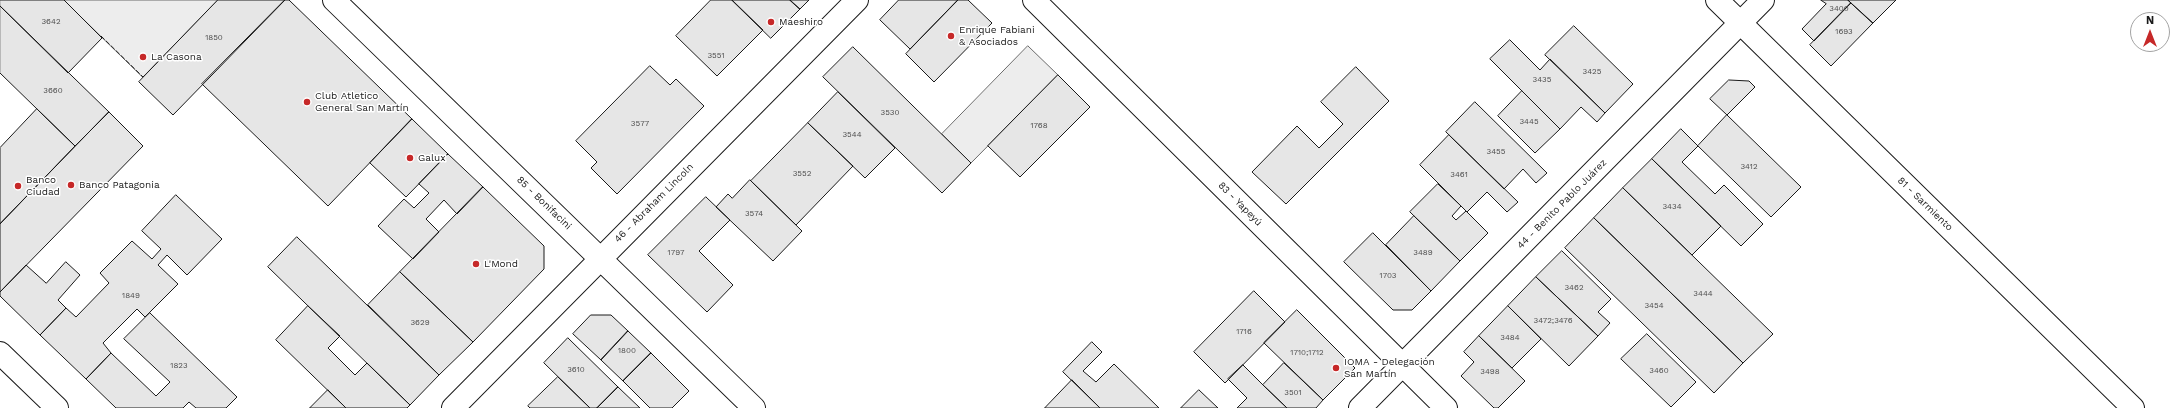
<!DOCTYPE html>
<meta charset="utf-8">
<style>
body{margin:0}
#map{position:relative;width:2182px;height:408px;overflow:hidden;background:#fff;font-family:"Work Sans",sans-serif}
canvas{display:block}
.north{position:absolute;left:2130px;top:12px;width:40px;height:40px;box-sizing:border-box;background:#fff;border:1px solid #a3a3a3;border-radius:50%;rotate:0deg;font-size:11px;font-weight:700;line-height:16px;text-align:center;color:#1a1a1a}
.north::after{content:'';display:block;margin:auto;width:14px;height:18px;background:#c62828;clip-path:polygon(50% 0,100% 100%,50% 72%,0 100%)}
</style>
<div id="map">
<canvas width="2182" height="408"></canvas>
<div class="north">N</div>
</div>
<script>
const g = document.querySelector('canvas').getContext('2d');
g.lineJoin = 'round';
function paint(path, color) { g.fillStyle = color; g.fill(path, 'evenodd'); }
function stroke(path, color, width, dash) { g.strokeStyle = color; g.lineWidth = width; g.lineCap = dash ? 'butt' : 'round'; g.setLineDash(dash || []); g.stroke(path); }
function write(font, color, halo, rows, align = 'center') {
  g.font = font + ' "Work Sans",sans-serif'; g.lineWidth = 3; g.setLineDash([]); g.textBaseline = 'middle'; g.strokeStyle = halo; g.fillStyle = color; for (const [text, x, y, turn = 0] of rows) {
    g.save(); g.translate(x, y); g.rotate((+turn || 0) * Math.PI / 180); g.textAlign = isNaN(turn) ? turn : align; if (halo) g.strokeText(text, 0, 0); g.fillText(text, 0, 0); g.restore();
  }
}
const parking = new Path2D(`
 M 64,0 L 218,0 L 143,77 Z
 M 1028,46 L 1058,75 L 971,163 L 942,134 Z`);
paint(parking, '#ededed');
stroke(parking, '#6a6a6a', 1);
const building = new Path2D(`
 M 0,0 L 64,0 L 102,38 L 68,73 L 0,6 Z
 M 218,0 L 285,0 L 173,115 L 139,82 Z
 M 285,0 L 289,0 L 412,119 L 328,206 L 202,84 Z
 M 711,0 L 732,0 L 763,30 L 717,76 L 676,36 Z
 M 732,0 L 790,0 L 800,9 L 771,38 Z
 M 790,0 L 809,0 L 800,9 Z
 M 899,0 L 958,0 L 910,49 L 880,20 Z
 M 958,0 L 968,0 L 992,23 L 934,82 L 906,54 Z
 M 1821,0 L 1848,0 L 1851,3 L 1814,41 L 1802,29 L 1826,4 Z
 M 1848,0 L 1896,0 L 1873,23 Z
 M 1851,3 L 1873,23 L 1831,66 L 1810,45 Z
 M 0,6 L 109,112 L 75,146 L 0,73 Z
 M 1574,26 L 1633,84 L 1605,113 L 1545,55 Z
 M 1510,40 L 1540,70 L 1550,59 L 1605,113 L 1597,122 L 1581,107 L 1560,129 L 1490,59 Z
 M 853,47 L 971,163 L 942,193 L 823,77 Z
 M 650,66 L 670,85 L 676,79 L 704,106 L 617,194 L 591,168 L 597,162 L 576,141 Z
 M 1356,67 L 1389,101 L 1286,204 L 1252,172 L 1297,126 L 1319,148 L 1343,124 L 1321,102 Z
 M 1058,75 L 1090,107 L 1020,177 L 988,146 Z
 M 1729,80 L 1749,81 L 1755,87 L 1727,115 L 1710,99 Z
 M 1522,91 L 1560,129 L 1535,153 L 1498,116 Z
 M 838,92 L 895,148 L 865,178 L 808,123 Z
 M 1475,102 L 1547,173 L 1536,183 L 1523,169 L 1504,189 L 1446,132 Z
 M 37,109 L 75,146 L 0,224 L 0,148 Z
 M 109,112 L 143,146 L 0,292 L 0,224 Z
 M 1727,115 L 1801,187 L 1771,217 L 1698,146 Z
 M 412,119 L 448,154 L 406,197 L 370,163 Z
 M 808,123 L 853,166 L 796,225 L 751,181 Z
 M 1681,129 L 1698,146 L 1682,162 L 1715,194 L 1724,185 L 1763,224 L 1741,246 L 1652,159 Z
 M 1449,135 L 1518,202 L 1507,212 L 1487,192 L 1467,212 L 1420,165 Z
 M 448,154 L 483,187 L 457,214 L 444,200 L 426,219 L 439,232 L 413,259 L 378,226 L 404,199 L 414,208 L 429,193 L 419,184 Z
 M 1652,159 L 1721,226 L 1692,255 L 1623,188 Z
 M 750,180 L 802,231 L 773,261 L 716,207 L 728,194 L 732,198 Z
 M 1438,184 L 1461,206 L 1452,216 L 1456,220 L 1466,211 L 1488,233 L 1460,261 L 1410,212 Z
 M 483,187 L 544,246 L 544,269 L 473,342 L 400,272 Z
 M 1623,188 L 1773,334 L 1743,363 L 1594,218 Z
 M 176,195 L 222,239 L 187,275 L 167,255 L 158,265 L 178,284 L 145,317 L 137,309 L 103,343 L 111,353 L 86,379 L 40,335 L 66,308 L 76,317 L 109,283 L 100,273 L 132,241 L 152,259 L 161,249 L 142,231 Z
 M 706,197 L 730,220 L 699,251 L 733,285 L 707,312 L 648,255 Z
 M 1414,216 L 1460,261 L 1431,291 L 1386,245 Z
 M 1594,218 L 1743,363 L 1714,393 L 1565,248 Z
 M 1373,233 L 1431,291 L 1412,310 L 1393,310 L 1344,262 Z
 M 297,237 L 439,375 L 410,405 L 268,267 Z
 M 1562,251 L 1611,299 L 1598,312 L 1610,323 L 1598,336 L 1536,277 Z
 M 66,262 L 80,275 L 58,300 L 66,308 L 40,335 L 0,296 L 0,292 L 26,265 L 46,283 Z
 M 400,272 L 473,342 L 439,375 L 368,305 Z
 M 1536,277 L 1598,336 L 1569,366 L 1508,306 Z
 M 1254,291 L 1285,322 L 1225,383 L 1194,352 Z
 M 308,306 L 340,336 L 328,348 L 355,375 L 367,363 L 410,405 L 407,408 L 346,408 L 276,340 Z
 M 1508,306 L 1541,339 L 1512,368 L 1479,336 Z
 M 1297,310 L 1355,368 L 1323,400 L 1264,343 Z
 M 150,313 L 237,397 L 226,408 L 196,408 L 189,402 L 183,408 L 116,408 L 86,379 L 111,353 L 156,396 L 170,382 L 124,339 Z
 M 591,315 L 611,315 L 628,331 L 601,360 L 573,334 Z
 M 628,331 L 651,353 L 623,381 L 601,360 Z
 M 1647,334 L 1696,382 L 1671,407 L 1621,359 Z
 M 1479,336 L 1525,381 L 1498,408 L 1494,408 L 1461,376 L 1474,362 L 1464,352 Z
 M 568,338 L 618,387 L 597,408 L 590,408 L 544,363 Z
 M 1092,342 L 1102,352 L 1083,371 L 1096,382 L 1114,364 L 1159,408 L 1100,408 L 1063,372 Z
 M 651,353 L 689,391 L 672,408 L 650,408 L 623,381 Z
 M 1284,363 L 1323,400 L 1316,408 L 1287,408 L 1263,385 Z
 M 1243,365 L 1263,385 L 1287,408 L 1237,408 L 1247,398 L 1228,379 Z
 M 558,377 L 590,408 L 530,408 L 528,406 Z
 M 1072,380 L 1100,408 L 1045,408 Z
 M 618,387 L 640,408 L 597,408 Z
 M 328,390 L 346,408 L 310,408 Z
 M 1199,390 L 1218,408 L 1181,408 Z`);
paint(building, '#e6e6e6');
stroke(building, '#1a1a1a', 1);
const street = new Path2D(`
 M 334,0 L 754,408
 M 1034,0 L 1446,408
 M 1717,0 L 2133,408
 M 453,408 L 857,0
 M 1360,408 L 1763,0`);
const secondary = new Path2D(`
 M 0,353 L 57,408`);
stroke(street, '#1a1a1a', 24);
stroke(secondary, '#1a1a1a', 24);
stroke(street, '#fff', 22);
stroke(secondary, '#fff', 22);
stroke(new Path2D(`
 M 101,36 L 143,77 L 145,75`), '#1a1a1a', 1, [5, 2]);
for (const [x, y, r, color] of [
 [771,22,4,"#c62828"],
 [951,36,4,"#c62828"],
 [143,57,4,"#c62828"],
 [307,102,4,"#c62828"],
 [410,158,4,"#c62828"],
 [71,185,4,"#c62828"],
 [18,186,4,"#c62828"],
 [476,264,4,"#c62828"],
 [1336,368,4,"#c62828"]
]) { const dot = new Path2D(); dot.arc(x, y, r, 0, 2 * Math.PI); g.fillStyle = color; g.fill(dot); stroke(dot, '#fff', 1.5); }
write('8px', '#4d4d4d', null, [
 ["3400",1839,9],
 ["3642",51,22],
 ["1693",1844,32],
 ["1850",214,38],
 ["3551",716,56],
 ["3425",1592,72],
 ["3435",1542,80],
 ["3660",53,91],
 ["3530",890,113],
 ["3445",1529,122],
 ["3577",640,124],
 ["1768",1039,126],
 ["3544",852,135],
 ["3455",1496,152],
 ["3412",1749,167],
 ["3552",802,174],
 ["3461",1459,175],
 ["3434",1672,207],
 ["3574",754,214],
 ["1797",676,253],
 ["3489",1423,253],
 ["1703",1388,276],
 ["3462",1574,288],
 ["3444",1703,294],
 ["1849",131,296],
 ["3454",1654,306],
 ["3472;3476",1553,321],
 ["3629",420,323],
 ["1716",1244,332],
 ["3484",1510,338],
 ["1800",627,351],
 ["1710;1712",1307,353],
 ["1823",179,366],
 ["3610",576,370],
 ["3460",1659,371],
 ["3498",1490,372],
 ["3501",1293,393]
]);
write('10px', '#1a1a1a', '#fff', [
 ["Maeshiro",779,22],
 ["Enrique Fabiani",959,30],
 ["& Asociados",959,42],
 ["La Casona",151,57],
 ["Club Atletico",315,96],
 ["General San Martín",315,108],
 ["Galux",418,158],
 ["Banco",26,180],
 ["Ciudad",26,192],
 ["Banco Patagonia",79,185],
 ["L'Mond",484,264],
 ["IOMA - Delegación",1344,362],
 ["San Martín",1344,374]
], 'left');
write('10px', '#1a1a1a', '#fff', [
 ["85 - Bonifacini",544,203,44],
 ["46 - Abraham Lincoln",654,203,-45],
 ["83 - Yapeyú",1240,204,45],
 ["44 - Benito Pablo Juárez",1562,204,-45],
 ["81 - Sarmiento",1925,204,44]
]);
</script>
